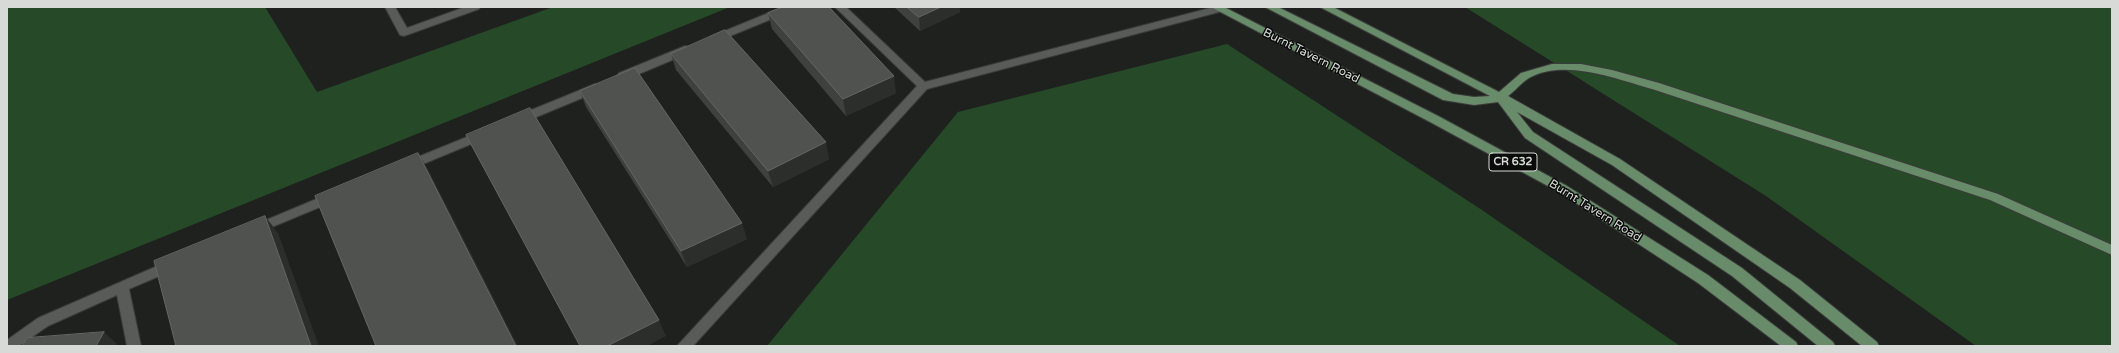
<!DOCTYPE html>
<style>
body{margin:0}
#map{position:relative;width:2119px;height:353px;overflow:hidden;background:#1f211f;font-family:"Varela Round",sans-serif}
canvas{display:block}
.frame{position:absolute;inset:0;border:8px solid #d8dad8;pointer-events:none}
</style>
<div id="map">
<canvas width="2119" height="353"></canvas>
<div class="frame"></div>
</div>
<script>
const g = document.querySelector('canvas').getContext('2d');
g.lineJoin = 'round';
function paint(path, color) { g.fillStyle = color; g.fill(path, 'evenodd'); }
function stroke(path, color, width, dash) { g.strokeStyle = color; g.lineWidth = width; g.lineCap = dash ? 'butt' : 'round'; g.setLineDash(dash || []); g.stroke(path); }
function write(font, color, halo, rows, align = 'center') {
  g.font = font + ' "Varela Round",sans-serif'; g.lineWidth = 3; g.setLineDash([]); g.textBaseline = 'middle'; g.strokeStyle = halo; g.fillStyle = color; for (const [text, x, y, turn = 0] of rows) {
    g.save(); g.translate(x, y); g.rotate((+turn || 0) * Math.PI / 180); g.textAlign = isNaN(turn) ? turn : align; if (halo) g.strokeText(text, 0, 0); g.fillText(text, 0, 0); g.restore();
  }
}
paint(new Path2D(`
 M 7,7 L 265,7 L 317,92 L 553,7 L 730,7 L 7,300 Z
 M 1465,7 L 2112,7 L 2112,346 L 1976,346 L 1766,196 Z
 M 1227,44 L 1479,208 L 1680,346 L 767,346 L 958,112 Z`), '#264928');
const lane = new Path2D(`
 M 385,7 L 395,7 L 407,28 L 465,7 L 480,7 L 479,9 L 404,36 L 400,35 Z
 M 783,7 L 797,7 L 796,9 L 718,41 L 714,42 L 709,39 L 710,37 Z
 M 835,7 L 846,7 L 925,82 L 1214,7 L 1223,7 L 1224,9 L 1223,11 L 927,89 L 693,346 L 677,346 L 917,86 Z
 M 685,46 L 689,47 L 690,50 L 689,53 L 627,79 L 619,79 L 617,76 L 619,73 Z
 M 595,84 L 599,85 L 601,88 L 599,91 L 522,123 L 518,124 L 512,120 L 514,117 Z
 M 484,130 L 488,131 L 490,134 L 488,137 L 411,169 L 403,169 L 401,166 L 403,163 Z
 M 333,192 L 337,194 L 339,197 L 337,200 L 260,232 L 252,232 L 250,229 L 252,226 Z
 M 171,260 L 176,261 L 177,265 L 176,269 L 129,289 L 141,346 L 127,346 L 117,295 L 48,326 L 19,346 L 7,346 L 7,340 L 38,318 Z`);
const primary = new Path2D(`
 M 1211,7 L 1224,7 L 1440,117 L 1567,186 L 1708,275 L 1796,342 L 1798,346 L 1781,346 L 1698,283 L 1559,192 L 1432,123 Z
 M 1265,7 L 1278,7 L 1453,94 L 1474,97 L 1490,96 L 1320,7 L 1333,7 L 1499,92 L 1521,73 L 1552,64 L 1581,64 L 1612,70 L 1659,83 L 1998,194 L 2112,245 L 2112,255 L 1990,200 L 1652,89 C 1617,79 1563,58 1529,78 C 1521,83 1515,91 1508,96 L 1620,159 L 1800,280 L 1877,342 L 1879,346 L 1862,346 L 1790,288 L 1612,165 L 1517,112 L 1533,132 L 1742,268 L 1833,342 L 1835,346 L 1818,346 L 1732,276 L 1525,138 L 1498,102 L 1474,105 L 1443,100 Z`);
stroke(lane, '#3b3c3b', 2);
stroke(primary, '#3b3c3b', 2);
paint(lane, '#585b58');
paint(primary, '#688b69');
paint(new Path2D(`
 M 894,7 L 959,7 L 960,12 L 920,31 Z
 M 768,13 L 896,93 L 846,116 L 772,29 Z
 M 671,54 L 829,159 L 773,187 L 676,70 Z
 M 580,91 L 747,239 L 687,267 L 586,107 Z`), '#3f413f');
paint(new Path2D(`
 M 941,7 L 959,7 L 960,12 L 920,31 L 919,17 Z
 M 894,76 L 896,93 L 846,116 L 843,99 Z
 M 826,142 L 829,159 L 773,187 L 768,171 Z
 M 418,153 L 429,171 L 518,346 L 516,346 Z
 M 265,216 L 278,233 L 319,346 L 311,346 Z
 M 742,223 L 747,239 L 687,267 L 681,251 Z
 M 659,320 L 666,336 L 647,346 L 607,346 Z
 M 104,332 L 117,344 L 116,346 L 96,346 Z`), '#2c2e2c');
const building = new Path2D(`
 M 783,7 L 829,7 L 894,76 L 843,99 L 768,13 Z
 M 907,7 L 941,7 L 919,17 Z
 M 725,30 L 826,142 L 768,171 L 671,54 Z
 M 635,68 L 742,223 L 681,251 L 580,91 Z
 M 530,108 L 659,320 L 607,346 L 580,346 L 466,135 Z
 M 418,153 L 516,346 L 376,346 L 315,196 Z
 M 265,216 L 311,346 L 176,346 L 154,261 Z
 M 104,332 L 96,346 L 22,346 L 27,338 Z`);
paint(building, '#505250');
stroke(building, '#656765', 1);
for (const [x, y, w] of [
 [1513,162,48]
]) { const box = new Path2D(); box.roundRect(x - w / 2, y - 9, w, 18, 3); g.fillStyle = '#090a09'; g.fill(box); stroke(box, '#d8dad8', 1); }
write('bold 11px', '#d8dad8', null, [
 ["CR 632",1513,162]
]);
write('12px', '#d8dad8', '#090a09', [
 ["Burnt Tavern Road",1311,56,27],
 ["Burnt Tavern Road",1595,211,32]
]);
</script>
